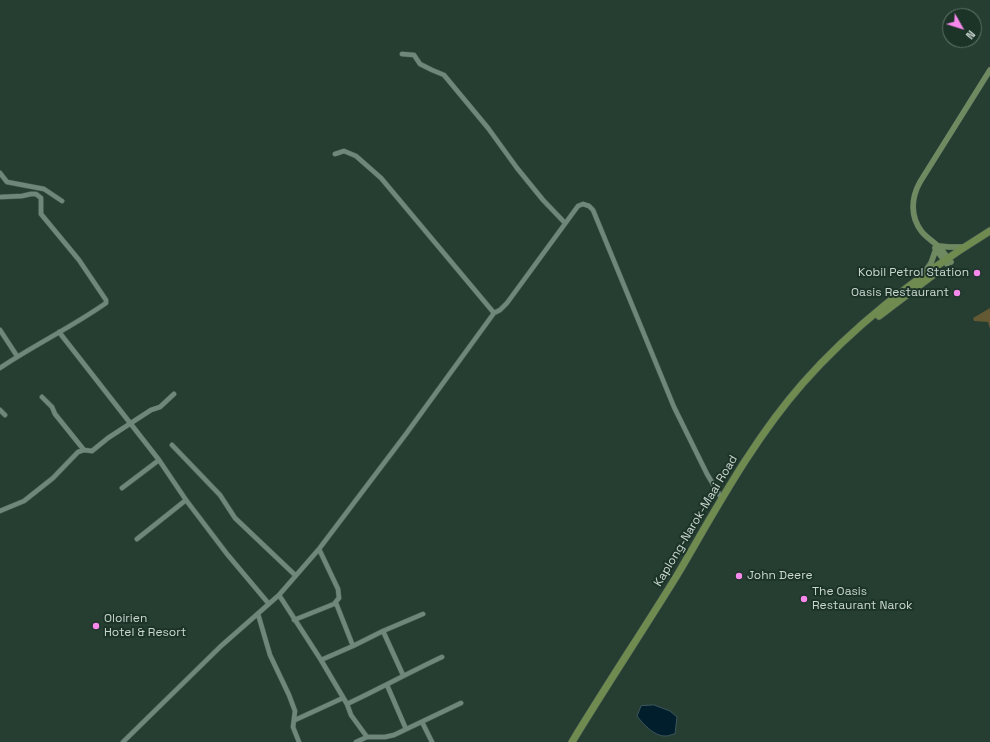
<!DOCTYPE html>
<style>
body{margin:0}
#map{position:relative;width:990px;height:742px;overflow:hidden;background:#263d32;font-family:"Space Grotesk",sans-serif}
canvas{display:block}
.north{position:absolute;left:942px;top:8px;width:40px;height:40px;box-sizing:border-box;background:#1c3328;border:1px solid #62756b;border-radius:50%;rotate:129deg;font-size:11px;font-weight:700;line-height:16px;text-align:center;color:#cad7d0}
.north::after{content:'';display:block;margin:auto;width:14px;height:18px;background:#f788ec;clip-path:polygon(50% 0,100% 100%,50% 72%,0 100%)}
</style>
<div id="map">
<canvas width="990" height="742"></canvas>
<div class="north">N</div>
</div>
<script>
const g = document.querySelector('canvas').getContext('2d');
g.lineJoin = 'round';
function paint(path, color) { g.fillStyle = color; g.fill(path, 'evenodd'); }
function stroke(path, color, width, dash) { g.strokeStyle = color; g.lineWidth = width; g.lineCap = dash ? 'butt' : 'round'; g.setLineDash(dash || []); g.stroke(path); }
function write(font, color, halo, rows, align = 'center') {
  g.font = font + ' "Space Grotesk",sans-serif'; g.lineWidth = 4; g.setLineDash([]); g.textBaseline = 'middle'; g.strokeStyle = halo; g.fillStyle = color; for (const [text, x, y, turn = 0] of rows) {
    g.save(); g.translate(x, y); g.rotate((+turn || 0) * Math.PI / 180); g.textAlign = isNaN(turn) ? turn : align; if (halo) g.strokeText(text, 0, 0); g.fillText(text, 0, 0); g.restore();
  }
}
paint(new Path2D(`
 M 990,308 L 990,337 L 990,329 L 988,322 L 974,321 L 973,318 Z`), '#635933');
const water = new Path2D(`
 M 654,705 L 670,711 L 677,717 L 675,734 C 672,734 669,736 666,736 C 655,737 643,724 637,716 L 641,706 Z`);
paint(water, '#001e2b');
stroke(water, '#3d565c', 1);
const minor = new Path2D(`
 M 402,54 L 414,55 L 420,64 L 432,70 L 444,75 L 488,128 L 517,168 L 543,200 L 565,223
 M 335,154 L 344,151 L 356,156 L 381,178 L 494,313 L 500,310 L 507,303 L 578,206 L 583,204 L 589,206 L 593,210 L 674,407 L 707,474 L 722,499
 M 0,173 L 7,182 L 44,189 L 62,201
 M 0,330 L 17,356
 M 59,332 L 159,460 L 186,500 L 227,554 L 269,604
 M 0,368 C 34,345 72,327 106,303 L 106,300 L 79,260 L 41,214 L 41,198 L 36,194 L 31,194 L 22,196 L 1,197
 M 42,397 L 52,407 L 55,414 L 84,450
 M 0,410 L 5,415
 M 172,445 L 220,495 L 235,518 L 295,575
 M 122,488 L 159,460
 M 0,511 L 24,501 L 53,478 L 78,452 L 84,450 L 92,451 L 108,438 L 151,410 L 160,407 L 174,394
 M 137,539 L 186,500
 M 279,595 L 321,660 L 347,704 L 351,715 L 367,737
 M 336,603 L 353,646 L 383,631 L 423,614
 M 258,614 L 270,655 L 289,695 L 295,711 L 293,727 L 299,742
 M 294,620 L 334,604 L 339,598 L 338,589 L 319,549
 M 383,631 L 403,675
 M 321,660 L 353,646
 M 387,685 L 406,729
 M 347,704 C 379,689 410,672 442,657
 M 295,720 L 343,698
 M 422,722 L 432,742
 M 123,742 L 221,646 L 279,595 L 319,549 L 406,434 L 494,313
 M 356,742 L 367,737 L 385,737 L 394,735 L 461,703`);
const major = new Path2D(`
 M 939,246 L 949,247 L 964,247
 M 935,248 L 947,264
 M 951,262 C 947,257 943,251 939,247 C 934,242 927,238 922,232 C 910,217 911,198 920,182 L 990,70
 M 924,273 L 931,263 L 936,249`);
const highway = new Path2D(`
 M 879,316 L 937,272
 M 572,742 C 606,686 642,632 676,577 C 715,511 752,441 803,383 C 856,323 922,273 990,231`);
stroke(minor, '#465a51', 5.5);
stroke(major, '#465a51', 6);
stroke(highway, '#465a51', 8);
stroke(minor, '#6e877a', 4.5);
stroke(major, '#6f8960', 5.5);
stroke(highway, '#708b4f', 7);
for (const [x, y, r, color] of [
 [977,273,4,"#f788ec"],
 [957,293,4,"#f788ec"],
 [739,576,4,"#f788ec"],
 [804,599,4,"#f788ec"],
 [96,626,4,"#f788ec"]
]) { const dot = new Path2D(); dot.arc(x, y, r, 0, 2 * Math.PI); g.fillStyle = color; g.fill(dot); stroke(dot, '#1c3328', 1.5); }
write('12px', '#cad7d0', '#1c3328', [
 ["Kobil Petrol Station",969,273,"right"],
 ["Oasis Restaurant",949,293,"right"],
 ["John Deere",747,576],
 ["The Oasis",812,592],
 ["Restaurant Narok",812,606],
 ["Oloirien",104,619],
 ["Hotel & Resort",104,633]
], 'left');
write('12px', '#cad7d0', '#1c3328', [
 ["Kaplong-Narok-Maai Road",696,521,-59]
]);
</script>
